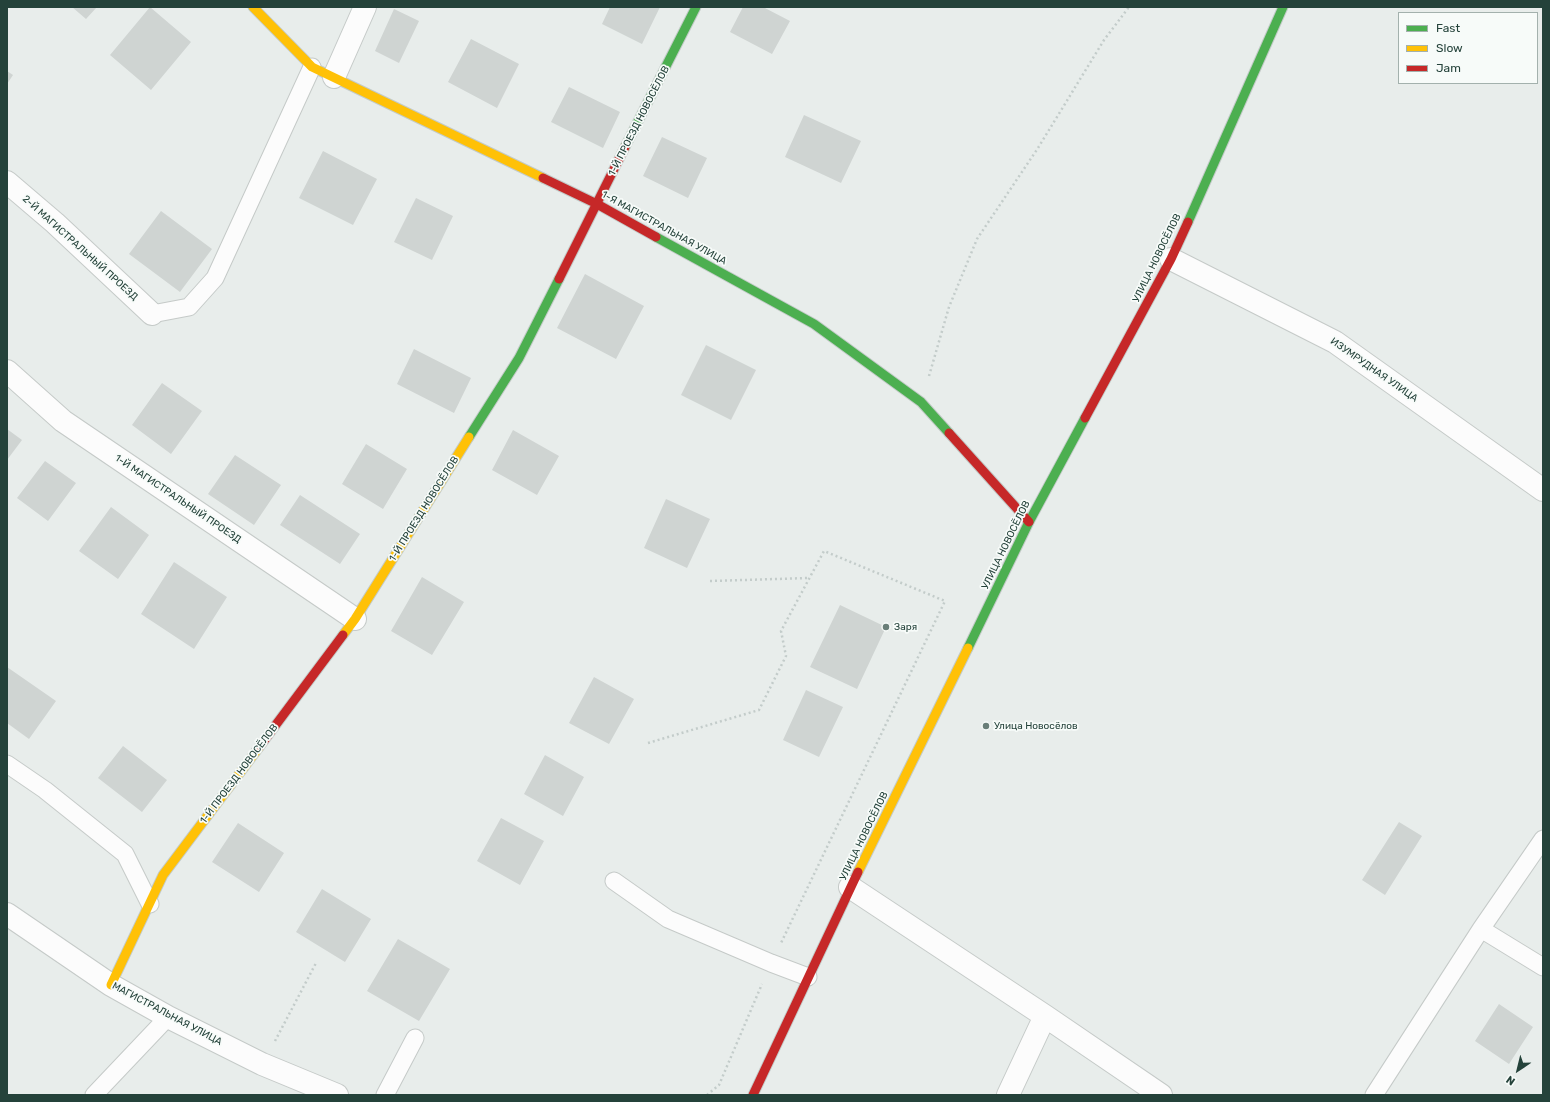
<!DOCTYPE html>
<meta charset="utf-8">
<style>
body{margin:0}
#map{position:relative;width:1550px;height:1102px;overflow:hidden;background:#e8edeb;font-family:Rubik,sans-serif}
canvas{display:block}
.frame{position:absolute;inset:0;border:8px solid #24423a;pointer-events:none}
.legend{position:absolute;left:1398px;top:12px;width:140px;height:72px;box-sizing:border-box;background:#f7fbf9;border:1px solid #a3b1ad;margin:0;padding:5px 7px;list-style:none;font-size:12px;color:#24423a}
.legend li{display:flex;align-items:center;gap:8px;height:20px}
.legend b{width:20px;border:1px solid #a3b1ad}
.north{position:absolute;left:1498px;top:1050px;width:40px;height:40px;-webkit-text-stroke:3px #f7fbf9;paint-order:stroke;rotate:215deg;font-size:11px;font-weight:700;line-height:16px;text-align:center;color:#24423a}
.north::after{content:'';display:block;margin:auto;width:14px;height:18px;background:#24423a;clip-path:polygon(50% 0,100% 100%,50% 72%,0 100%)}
</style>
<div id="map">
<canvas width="1550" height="1102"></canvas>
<div class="frame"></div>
<ul class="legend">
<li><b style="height:5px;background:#4caf50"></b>Fast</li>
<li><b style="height:5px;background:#ffc107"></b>Slow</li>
<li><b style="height:5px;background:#c62828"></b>Jam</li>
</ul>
<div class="north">N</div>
</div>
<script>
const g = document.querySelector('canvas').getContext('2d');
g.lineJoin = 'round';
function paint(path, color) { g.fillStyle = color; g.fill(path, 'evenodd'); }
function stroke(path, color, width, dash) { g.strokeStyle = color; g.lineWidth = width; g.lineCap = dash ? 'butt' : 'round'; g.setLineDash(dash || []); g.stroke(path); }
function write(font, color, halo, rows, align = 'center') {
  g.font = font + ' Rubik,sans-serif'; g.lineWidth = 3.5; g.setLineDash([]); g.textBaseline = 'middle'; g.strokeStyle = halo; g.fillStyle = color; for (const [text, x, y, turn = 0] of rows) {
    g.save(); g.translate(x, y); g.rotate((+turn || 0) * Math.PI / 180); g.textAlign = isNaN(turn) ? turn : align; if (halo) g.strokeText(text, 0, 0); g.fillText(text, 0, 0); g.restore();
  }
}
paint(new Path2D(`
 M 72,7 L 97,7 L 86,19 Z
 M 150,7 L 191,42 L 151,90 L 110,55 Z
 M 610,7 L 660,7 L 642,44 L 602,24 Z
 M 743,7 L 763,7 L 790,21 L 772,54 L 730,32 Z
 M 394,9 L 419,21 L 399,63 L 375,51 Z
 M 471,39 L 519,64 L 497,108 L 448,82 Z
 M 7,71 L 13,75 L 7,84 Z
 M 569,87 L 620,112 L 603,148 L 551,122 Z
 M 804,115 L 861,141 L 841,183 L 785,157 Z
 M 662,137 L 707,158 L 688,198 L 643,176 Z
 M 323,151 L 377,179 L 353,225 L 299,198 Z
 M 416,198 L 453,216 L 432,260 L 394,242 Z
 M 161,211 L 212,249 L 180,292 L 129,254 Z
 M 585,274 L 644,306 L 616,359 L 557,328 Z
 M 706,345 L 756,370 L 731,420 L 681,395 Z
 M 414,349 L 471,378 L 454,413 L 397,384 Z
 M 162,383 L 202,411 L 171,454 L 132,425 Z
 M 7,429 L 22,440 L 7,460 Z
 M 513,430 L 559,456 L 537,495 L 492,470 Z
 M 366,444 L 407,469 L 383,509 L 342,484 Z
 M 235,455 L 281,485 L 254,525 L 208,494 Z
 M 45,461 L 76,483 L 48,521 L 17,498 Z
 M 300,495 L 360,534 L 340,564 L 280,525 Z
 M 666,499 L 710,519 L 687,568 L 644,548 Z
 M 111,507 L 149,535 L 118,579 L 79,551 Z
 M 174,562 L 227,597 L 194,649 L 141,614 Z
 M 422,577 L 464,602 L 432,655 L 391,631 Z
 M 840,605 L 886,627 L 857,689 L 810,667 Z
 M 7,667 L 56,701 L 29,739 L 7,723 Z
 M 594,677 L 634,699 L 609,744 L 569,723 Z
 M 806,690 L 843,707 L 819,757 L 783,740 Z
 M 123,746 L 167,780 L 142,812 L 98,778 Z
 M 545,755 L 584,777 L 563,816 L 524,794 Z
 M 501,818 L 544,841 L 520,885 L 477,861 Z
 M 1399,822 L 1422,836 L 1385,895 L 1362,880 Z
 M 238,823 L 284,853 L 259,892 L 212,862 Z
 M 322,889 L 371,919 L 345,962 L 296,932 Z
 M 398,939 L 450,969 L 419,1021 L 367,991 Z
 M 1499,1004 L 1533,1027 L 1509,1064 L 1475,1041 Z`), '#cfd4d2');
const lane = new Path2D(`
 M 152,314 L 189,307 L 215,278 L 312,67
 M 7,764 L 45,790 L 125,854 L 150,904
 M 614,881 L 668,919 L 771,963 L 808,977
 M 1481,929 L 1543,839
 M 94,1095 L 168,1017
 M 385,1095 L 415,1038
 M 1374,1095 L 1481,929 L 1543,967`);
const street = new Path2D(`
 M 334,77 L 365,7
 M 7,182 L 55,223 L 152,314
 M 1171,259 L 1335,342 L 1543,490
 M 7,371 L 63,421 L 355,619
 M 850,887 L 1045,1016 L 1161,1095
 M 7,914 L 111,985 L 168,1017 L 262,1064 L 337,1095
 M 1008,1095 L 1045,1016`);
const fast = new Path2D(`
 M 625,147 L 696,7
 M 1188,222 L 1283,7
 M 656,237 L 814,324 L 921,402 L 949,433
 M 469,437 L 519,358 L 559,279
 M 968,648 L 1029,522 L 1085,418`);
const slow = new Path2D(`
 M 253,7 L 312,67 L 543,178
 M 343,635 L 355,619 L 469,437
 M 858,872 L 968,648
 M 111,985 L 163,875 L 260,746`);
const jam = new Path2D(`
 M 543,178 L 597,204 L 656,237
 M 559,279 L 625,147
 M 1085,418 L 1171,259 L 1188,222
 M 949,433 L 1029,522
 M 260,746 L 343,635
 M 753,1095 L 858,872`);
stroke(lane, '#c5cac8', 19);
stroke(street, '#c5cac8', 24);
stroke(fast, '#c3cbc8', 11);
stroke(slow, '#c3cbc8', 11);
stroke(jam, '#c3cbc8', 11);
stroke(new Path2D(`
 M 929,376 L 949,307 L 977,239 L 1038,148 L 1104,40 L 1129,7
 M 710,581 L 809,578
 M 648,743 L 759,710 L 786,656 L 781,631 L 824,551 L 945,601 L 781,943
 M 275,1041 L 316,963
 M 707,1095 L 719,1085 L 762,984`), '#c3ccca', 2.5, [2, 3]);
stroke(lane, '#fcfcfc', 17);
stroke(street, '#fcfcfc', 22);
stroke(fast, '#4caf50', 9);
stroke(slow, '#ffc107', 9);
stroke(jam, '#c62828', 9);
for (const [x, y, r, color] of [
 [886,627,4,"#697e78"],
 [986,726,4,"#697e78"]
]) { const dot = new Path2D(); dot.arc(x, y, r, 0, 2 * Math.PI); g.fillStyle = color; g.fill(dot); stroke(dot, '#f7fbf9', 1.5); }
write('10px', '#24423a', '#f7fbf9', [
 ["1-Й ПРОЕЗД НОВОСЁЛОВ",639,121,-63],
 ["1-Я МАГИСТРАЛЬНАЯ УЛИЦА",664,228,29],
 ["2-Й МАГИСТРАЛЬНЫЙ ПРОЕЗД",80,248,42],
 ["УЛИЦА НОВОСЁЛОВ",1157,258,-64],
 ["ИЗУМРУДНАЯ УЛИЦА",1374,370,35],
 ["1-Й МАГИСТРАЛЬНЫЙ ПРОЕЗД",178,499,34],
 ["1-Й ПРОЕЗД НОВОСЁЛОВ",424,509,-58],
 ["УЛИЦА НОВОСЁЛОВ",1006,545,-64],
 ["1-Й ПРОЕЗД НОВОСЁЛОВ",239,774,-53],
 ["УЛИЦА НОВОСЁЛОВ",864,836,-64],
 ["МАГИСТРАЛЬНАЯ УЛИЦА",167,1014,28]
]);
write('10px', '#24423a', '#f7fbf9', [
 ["Заря",894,627],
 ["Улица Новосёлов",994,726]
], 'left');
</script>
